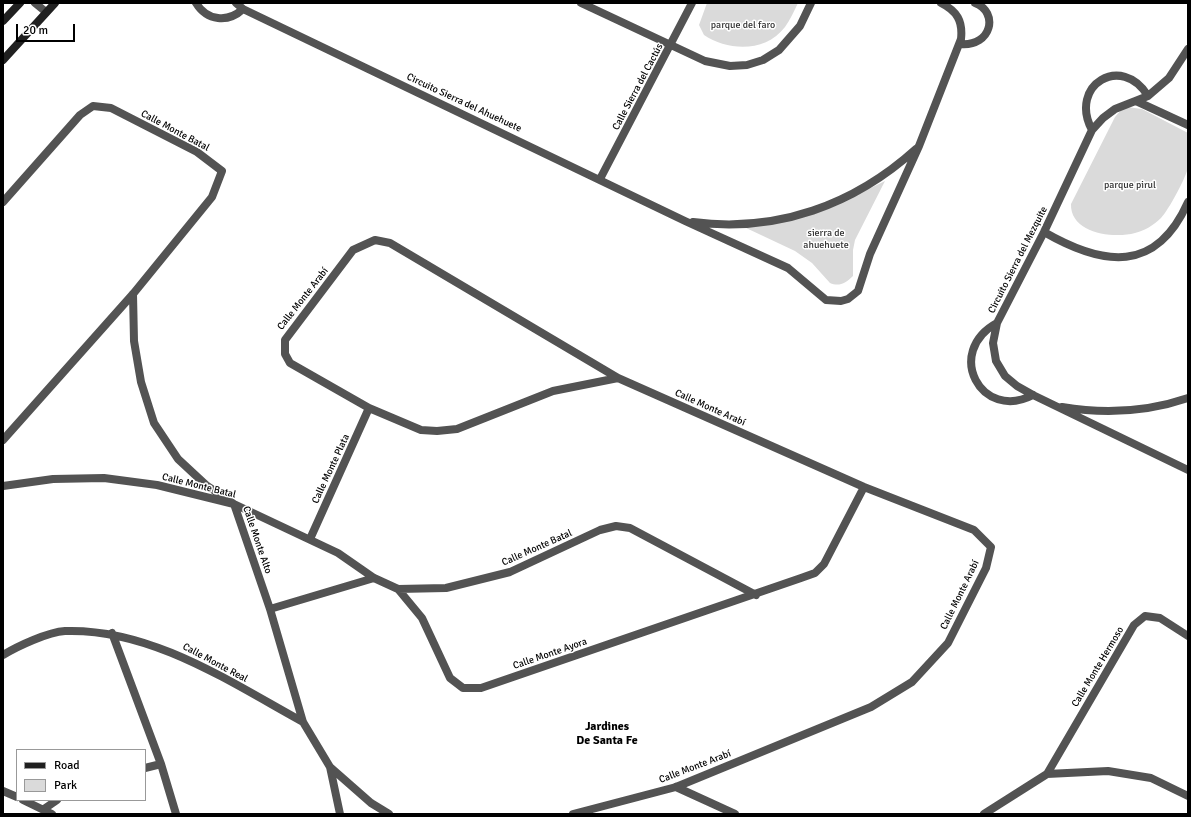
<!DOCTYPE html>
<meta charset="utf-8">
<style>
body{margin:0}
#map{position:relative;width:1191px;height:817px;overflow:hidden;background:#fff;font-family:Signika,sans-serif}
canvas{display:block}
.frame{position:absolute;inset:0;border:4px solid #000;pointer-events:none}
.legend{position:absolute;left:16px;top:749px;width:130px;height:52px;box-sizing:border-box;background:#fff;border:1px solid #999;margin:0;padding:5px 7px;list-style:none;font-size:12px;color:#000}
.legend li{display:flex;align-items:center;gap:8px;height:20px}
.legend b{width:20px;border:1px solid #999}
.scale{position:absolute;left:16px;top:24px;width:59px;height:18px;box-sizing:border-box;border:2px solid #000;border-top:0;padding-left:5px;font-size:12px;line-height:14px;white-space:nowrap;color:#000;-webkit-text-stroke:3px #fff;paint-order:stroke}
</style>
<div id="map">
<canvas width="1191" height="817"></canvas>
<div class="frame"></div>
<ul class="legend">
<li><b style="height:5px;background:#202020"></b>Road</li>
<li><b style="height:11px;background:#dadada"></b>Park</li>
</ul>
<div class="scale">20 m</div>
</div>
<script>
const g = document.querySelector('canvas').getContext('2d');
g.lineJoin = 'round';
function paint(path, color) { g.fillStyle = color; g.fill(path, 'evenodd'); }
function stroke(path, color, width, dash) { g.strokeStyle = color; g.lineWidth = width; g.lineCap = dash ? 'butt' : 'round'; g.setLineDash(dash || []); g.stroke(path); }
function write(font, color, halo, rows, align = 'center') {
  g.font = font + ' Signika,sans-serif'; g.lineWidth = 3; g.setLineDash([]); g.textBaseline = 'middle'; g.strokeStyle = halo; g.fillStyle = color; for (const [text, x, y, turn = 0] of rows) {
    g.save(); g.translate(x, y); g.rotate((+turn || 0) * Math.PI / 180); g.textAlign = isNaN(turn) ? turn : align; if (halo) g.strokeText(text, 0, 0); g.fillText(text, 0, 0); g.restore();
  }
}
paint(new Path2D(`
 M 707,3 L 798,3 C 794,11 790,20 785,27 C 765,53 728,51 704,35 L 699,25 Z
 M 1127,107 L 1142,109 L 1188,133 C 1188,144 1189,156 1188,167 C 1187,176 1168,211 1161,218 C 1154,225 1144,231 1135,233 C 1113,239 1070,233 1071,204 L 1115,117 L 1121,110 Z
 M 885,181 L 855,240 L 853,250 L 853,276 C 846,283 839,287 830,283 L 812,263 L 795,251 L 744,227 L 832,207 Z`), '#dadada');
stroke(new Path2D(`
 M 35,3 L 46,12`), '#535353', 8);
stroke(new Path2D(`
 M 196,3 C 207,21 228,23 243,9
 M 236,3 L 243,9 L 685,221 L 788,268 L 826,300 L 841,301 L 848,299 L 858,291 L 870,254 L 919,146 L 961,39 C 963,21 957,11 941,3
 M 581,3 L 705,61 L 730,66 L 747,65 L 763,60 L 779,50 L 800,26 L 811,3
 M 960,44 C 992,47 999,12 975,3
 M 1188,49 L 1169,78 L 1148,96 L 1115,109 L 1103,118 L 1092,130 L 1044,232 L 997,323 L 993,343 L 996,361 L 1005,376 L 1017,386 L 1033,395 L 1188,470
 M 1136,101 L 1188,125
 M 1092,130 C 1068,85 1122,53 1148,96
 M 600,179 L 692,3
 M 3,202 L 80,115 L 93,106 L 111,108 L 197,152 L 222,171 L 212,197 L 133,294 L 3,440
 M 693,222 C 777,233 854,205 916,149
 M 1044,232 C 1103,266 1156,274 1188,202
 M 133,294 L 134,341 L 141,382 L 154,423 L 178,459 L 206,485 L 234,504 L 270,609 L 303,722 L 330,767 L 340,814
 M 997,323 C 944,352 981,422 1033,395
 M 1062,407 C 1104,414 1147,412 1188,398
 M 3,486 L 53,479 L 104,478 L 157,485 L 234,504 L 338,553 L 374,578 L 398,589 L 446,588 L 510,572 L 600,530 L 616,526 L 630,528 L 756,595
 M 310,539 L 369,408
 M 398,589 L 422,618 L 450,678 L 463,688 L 481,688 L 801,578 L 815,573 L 824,564 L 864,487
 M 270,609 L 374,578
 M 112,633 L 161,764 L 176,814
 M 3,655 C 18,646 48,632 65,631 C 151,628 230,682 303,722
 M 330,767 L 371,803 L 389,814
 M 145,768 L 161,764
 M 1047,774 L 1134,625 L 1145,616 L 1160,618 L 1188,636
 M 676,787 L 735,814
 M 3,791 L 17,797
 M 23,800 L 52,814
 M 44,809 L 57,800
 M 573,814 L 676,787 L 871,707 L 912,682 L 948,643 L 986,568 L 991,547 L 974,530 L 864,487 L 618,378 L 390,243 L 375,240 L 353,250 L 285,340 L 285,354 L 290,363 L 369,408 L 421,430 L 437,431 L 457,429 L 553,391 L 618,378
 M 984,814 L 1047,774 L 1108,771 L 1151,778 L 1188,796`), '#535353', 8);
stroke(new Path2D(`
 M 3,21 L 20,3
 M 3,60 L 55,3`), '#202020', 8);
write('10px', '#313131', '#fff', [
 ["parque del faro",743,25],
 ["parque pirul",1130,185],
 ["sierra de",826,233],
 ["ahuehuete",826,245]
]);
write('10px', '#000', '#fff', [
 ["Calle Sierra del Cactús",638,87,-62],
 ["Circuito Sierra del Ahuehuete",464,103,25],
 ["Calle Monte Batal",175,131,28],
 ["Circuito Sierra del Mezquite",1018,260,-63],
 ["Calle Monte Arabí",303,299,-52],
 ["Calle Monte Arabí",710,408,24],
 ["Calle Monte Plata",331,469,-65],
 ["Calle Monte Batal",199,486,14],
 ["Calle Monte Alto",257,540,71],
 ["Calle Monte Batal",537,548,-24],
 ["Calle Monte Arabí",960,595,-64],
 ["Calle Monte Ayora",550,654,-19],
 ["Calle Monte Real",215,663,28],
 ["Calle Monte Hermoso",1098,667,-59],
 ["Calle Monte Arabí",695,767,-21]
]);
write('bold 12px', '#000', '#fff', [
 ["Jardines",607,727],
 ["De Santa Fe",607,741]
]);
</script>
